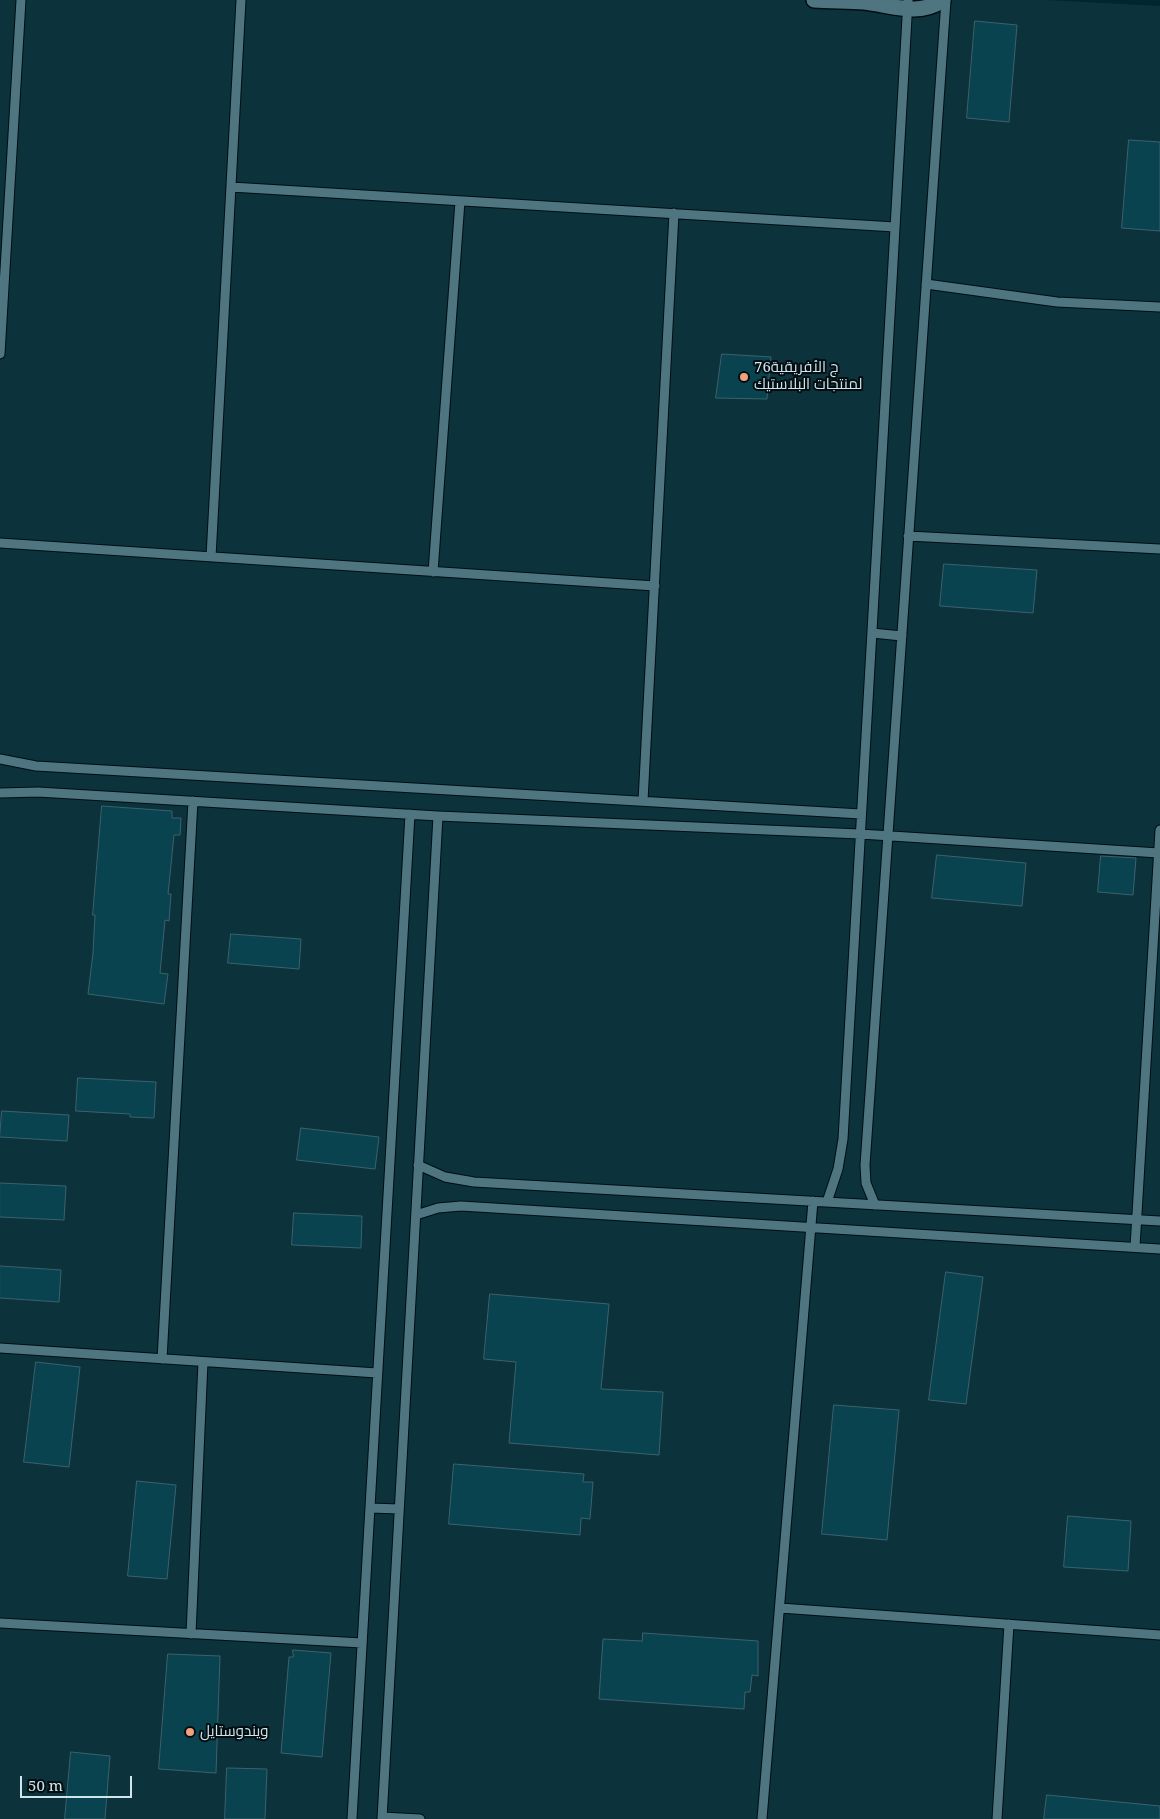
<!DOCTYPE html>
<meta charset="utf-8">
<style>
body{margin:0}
#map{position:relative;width:1160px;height:1819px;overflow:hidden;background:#002731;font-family:"Noto Serif",serif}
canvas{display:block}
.scale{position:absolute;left:20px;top:1776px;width:112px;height:22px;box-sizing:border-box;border:2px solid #d0e5eb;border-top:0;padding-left:6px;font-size:15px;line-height:18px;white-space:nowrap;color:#d0e5eb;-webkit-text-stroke:4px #020e12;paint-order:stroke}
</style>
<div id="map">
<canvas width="1160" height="1819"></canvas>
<div class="scale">50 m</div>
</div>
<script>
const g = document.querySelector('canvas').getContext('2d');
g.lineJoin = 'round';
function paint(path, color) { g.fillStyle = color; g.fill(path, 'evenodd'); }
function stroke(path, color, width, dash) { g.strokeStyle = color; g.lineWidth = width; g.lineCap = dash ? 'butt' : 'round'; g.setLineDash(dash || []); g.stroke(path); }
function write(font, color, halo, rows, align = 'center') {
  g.font = font + ' "Noto Serif",Cairo,serif'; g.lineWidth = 4; g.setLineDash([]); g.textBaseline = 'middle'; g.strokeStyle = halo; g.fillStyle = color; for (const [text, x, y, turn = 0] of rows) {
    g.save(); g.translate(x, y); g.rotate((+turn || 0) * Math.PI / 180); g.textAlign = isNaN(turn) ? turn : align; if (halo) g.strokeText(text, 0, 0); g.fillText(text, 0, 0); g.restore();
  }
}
paint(new Path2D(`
 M 0,0 L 1045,0 L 1160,6 L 1160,1819 L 0,1819 Z`), '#0c333c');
const building = new Path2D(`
 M 975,21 L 1017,25 L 1009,122 L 967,118 Z
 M 1129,140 L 1160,142 L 1160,231 L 1122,228 Z
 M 722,354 L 771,357 L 767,399 L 716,398 Z
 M 944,564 L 1037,570 L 1033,613 L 940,606 Z
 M 102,806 L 172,811 L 172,818 L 181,818 L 180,835 L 174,835 L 168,894 L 171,894 L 169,921 L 165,920 L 160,973 L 168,974 L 164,1004 L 88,994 L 93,953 L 95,915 L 93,915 Z
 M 937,855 L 1026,863 L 1022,906 L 932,898 Z
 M 1101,856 L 1136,858 L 1133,895 L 1098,892 Z
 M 231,934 L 301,939 L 299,969 L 228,963 Z
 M 78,1078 L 156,1082 L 154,1118 L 130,1117 L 130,1114 L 76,1111 Z
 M 2,1111 L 69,1115 L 67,1141 L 0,1137 Z
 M 301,1128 L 379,1137 L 375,1169 L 297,1160 Z
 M 0,1183 L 66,1186 L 64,1220 L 0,1217 Z
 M 294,1213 L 362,1216 L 361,1248 L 292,1245 Z
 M 0,1266 L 61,1270 L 59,1302 L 0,1298 Z
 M 946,1272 L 983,1277 L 966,1404 L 929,1400 Z
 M 490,1294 L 609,1304 L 601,1389 L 663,1392 L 659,1455 L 509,1443 L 516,1362 L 484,1359 Z
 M 36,1362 L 80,1367 L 69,1467 L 24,1462 Z
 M 834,1405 L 899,1410 L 887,1540 L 822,1534 Z
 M 454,1464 L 584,1474 L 583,1482 L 593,1482 L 590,1519 L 581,1518 L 580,1535 L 449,1524 Z
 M 137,1481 L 176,1485 L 167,1579 L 128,1576 Z
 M 1068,1516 L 1131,1521 L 1128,1571 L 1064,1567 Z
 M 643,1633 L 758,1641 L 758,1676 L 752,1675 L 750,1692 L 745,1692 L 744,1709 L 599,1699 L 603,1639 L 642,1641 Z
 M 293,1650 L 331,1653 L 322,1757 L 281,1753 L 289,1657 L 293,1657 Z
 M 168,1654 L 220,1656 L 216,1773 L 159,1769 Z
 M 71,1752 L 110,1756 L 105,1819 L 65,1819 Z
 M 227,1768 L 267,1769 L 265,1819 L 225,1819 Z
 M 1047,1795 L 1160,1806 L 1160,1819 L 1044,1819 Z`);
paint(building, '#094350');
stroke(building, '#3c616c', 1);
const lane = new Path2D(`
 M 231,187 L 895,227
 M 926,284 L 1057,302 L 1160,307
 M 0,354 L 21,0
 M 908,536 L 1160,549
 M 0,543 L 655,586
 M 211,557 L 241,0
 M 433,572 L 460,201
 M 872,633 L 902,636
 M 0,759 L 36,766 L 861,814
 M 0,793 L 38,792 L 438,816 L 860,834 L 1159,853
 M 643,801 L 674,213
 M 418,1165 L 445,1177 L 474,1182 L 1160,1221
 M 827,1202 L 838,1169 L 843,1139 L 908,0
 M 875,1205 L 866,1183 L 865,1165 L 946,0
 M 416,1215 L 438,1208 L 461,1206 L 1160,1249
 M 1135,1247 L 1160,830
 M 0,1348 L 377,1373
 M 162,1359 L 193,801
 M 370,1508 L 399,1509
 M 780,1608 L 1160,1635
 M 0,1623 L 362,1643
 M 191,1634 L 203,1362
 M 382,1817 L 420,1819
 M 352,1819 L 410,814
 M 382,1819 L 438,816
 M 762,1819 L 813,1201
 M 997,1819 L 1009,1624`);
const street = new Path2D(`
 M 814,0 C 831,1 848,1 864,2 C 892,5 918,17 943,0`);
stroke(lane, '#000e13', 11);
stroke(street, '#000e13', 18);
stroke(lane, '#4f7580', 9);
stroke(street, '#4f7580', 15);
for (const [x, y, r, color] of [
 [744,377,5,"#f2a17e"],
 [190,1732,5,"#f2a17e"]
]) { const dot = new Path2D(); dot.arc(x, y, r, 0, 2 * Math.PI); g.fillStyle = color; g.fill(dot); stroke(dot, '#020e12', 2); }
write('15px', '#d0e5eb', '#020e12', [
 ["76ج الأفريقية",754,368],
 ["لمنتجات البلاستيك",754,385],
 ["ويندوستايل",200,1732]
], 'left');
</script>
